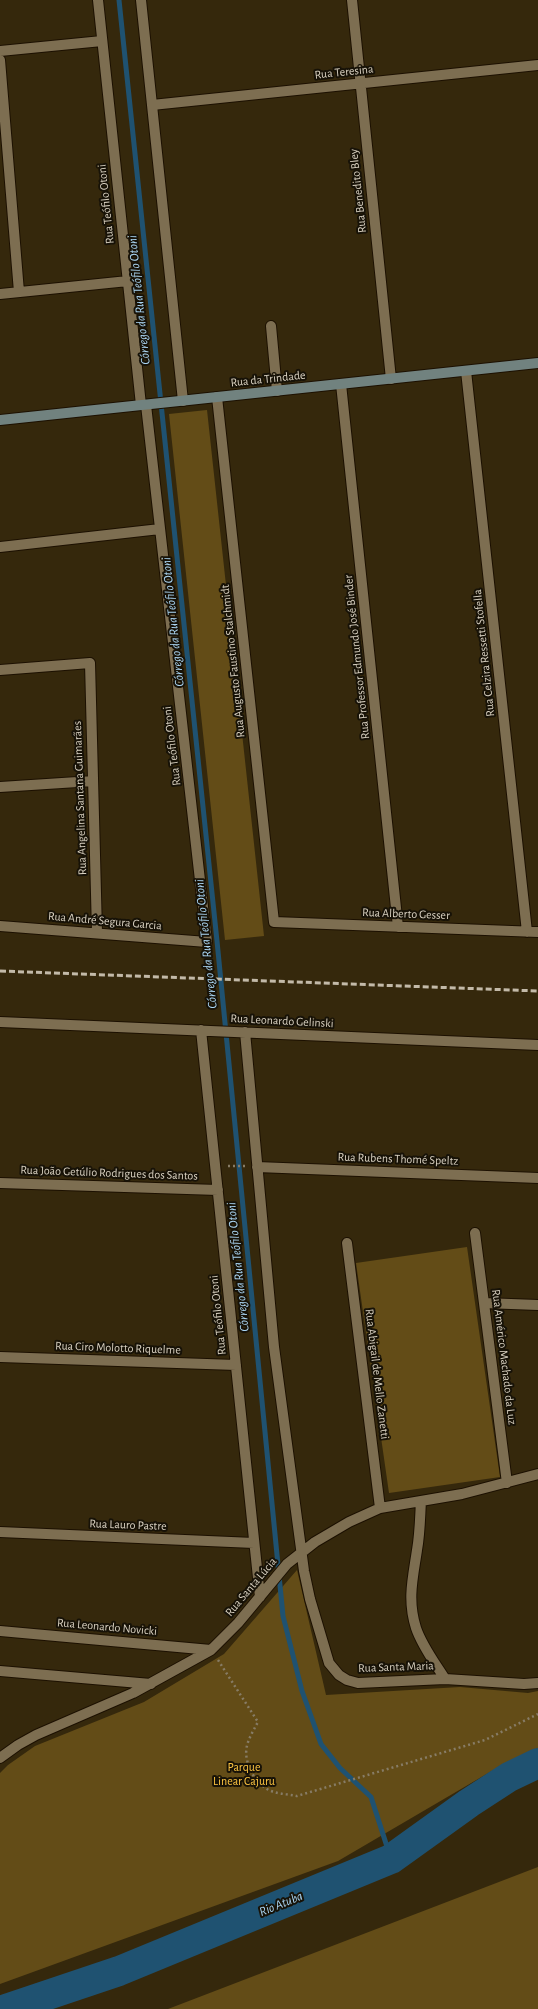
<!DOCTYPE html>
<meta charset="utf-8">
<style>
body{margin:0}
canvas{display:block;background:#35280c}
</style>
<canvas width="538" height="2009"></canvas>
<script>
const g = document.querySelector('canvas').getContext('2d');
g.lineJoin = 'round';
function paint(path, color) { g.fillStyle = color; g.fill(path, 'evenodd'); }
function stroke(path, color, width, dash) { g.strokeStyle = color; g.lineWidth = width; g.lineCap = dash ? 'butt' : 'round'; g.setLineDash(dash || []); g.stroke(path); }
function write(font, color, halo, rows, align = 'center') {
  g.font = font + ' "Alegreya Sans",sans-serif'; g.lineWidth = 4; g.setLineDash([]); g.textBaseline = 'middle'; g.strokeStyle = halo; g.fillStyle = color; for (const [text, x, y, turn = 0] of rows) {
    g.save(); g.translate(x, y); g.rotate((+turn || 0) * Math.PI / 180); g.textAlign = isNaN(turn) ? turn : align; if (halo) g.strokeText(text, 0, 0); g.fillText(text, 0, 0); g.restore();
  }
}
paint(new Path2D(`
 M 207,410 L 264,936 L 225,940 L 169,414 Z
 M 467,1247 L 500,1477 L 389,1493 L 356,1263 Z
 M 297,1570 L 326,1695 L 460,1687 L 528,1693 L 538,1691 L 538,1748 L 490,1772 L 338,1861 L 0,1984 L 0,1773 L 8,1765 L 35,1746 L 144,1702 L 224,1654 Z
 M 538,1867 L 538,2009 L 168,2009 Z`), '#634c17');
stroke(new Path2D(`
 M 119,0 L 217,941 L 283,1616 L 302,1691 L 321,1744 L 340,1768 L 371,1797 L 391,1859`), '#1f5271', 5);
stroke(new Path2D(`
 M 6,2009 L 119,1971 L 391,1859 L 469,1803 L 509,1777 L 538,1763`), '#1f5271', 30);
const minor = new Path2D(`
 M 98,0 L 141,405
 M 141,0 L 183,401
 M 352,0 L 391,379
 M 0,51 L 102,41
 M 0,60 L 19,292
 M 152,105 L 538,65
 M 0,294 L 128,281
 M 271,326 L 277,391
 M 466,371 L 527,932
 M 341,384 L 398,927
 M 217,397 L 274,922 L 538,932
 M 0,547 L 160,529
 M 0,670 L 90,663 L 97,932
 M 0,787 L 93,781
 M 0,926 L 207,942 L 146,405
 M 0,1022 L 538,1045
 M 201,1030 L 260,1597
 M 245,1032 L 274,1347 L 304,1571 L 310,1599 L 329,1663 L 339,1675 L 347,1680 L 358,1683 L 445,1679 L 524,1684 L 538,1683
 M 257,1167 L 538,1178
 M 0,1183 L 218,1190
 M 475,1233 L 507,1483
 M 347,1243 L 380,1508
 M 484,1303 L 538,1305
 M 0,1357 L 236,1365
 M 421,1501 C 420,1517 420,1533 417,1550 C 413,1578 407,1599 416,1628 C 422,1646 435,1663 445,1679
 M 0,1532 L 254,1543
 M 0,1631 L 211,1650
 M 0,1671 L 151,1684
 M 0,1758 L 18,1745 L 36,1735 L 133,1693 L 211,1650 L 238,1623 L 287,1564 L 315,1542 L 349,1522 L 380,1508 L 462,1494 L 538,1474`);
const secondary = new Path2D(`
 M 0,420 L 538,363`);
stroke(minor, '#1c1000', 12);
stroke(secondary, '#1c1000', 12);
stroke(new Path2D(`
 M 228,1166 L 245,1166
 M 218,1660 L 258,1722 C 247,1742 241,1751 252,1773 C 255,1779 261,1785 267,1789 C 275,1794 287,1794 297,1796 L 485,1740 L 538,1714`), '#877c66', 2.5, [2, 3]);
stroke(minor, '#7d6e51', 10);
stroke(secondary, '#71827f', 10);
stroke(new Path2D(`
 M 0,971 L 538,991`), '#c3baa9', 3, [6, 3]);
write('12px', '#d9d1c1', '#171207', [
 ["Rua Teresina",344,72,-6],
 ["Rua Benedito Bley",358,191,-96],
 ["Rua Teófilo Otoni",106,204,-96],
 ["Rua da Trindade",268,379,-6],
 ["Rua Celzira Ressetti Stofella",484,653,-96],
 ["Rua Professor Edmundo José Binder",357,657,-96],
 ["Rua Augusto Faustino Stalchmidt",233,661,-96],
 ["Rua Teófilo Otoni",172,746,-97],
 ["Rua Angelina Santana Guimarães",80,798,-92],
 ["Rua Alberto Gesser",406,914,2],
 ["Rua André Segura Garcia",105,921,5],
 ["Rua Leonardo Gelinski",282,1021,3],
 ["Rua Rubens Thomé Speltz",398,1159,2],
 ["Rua João Getúlio Rodrigues dos Santos",109,1173,2],
 ["Rua Teófilo Otoni",218,1315,-96],
 ["Rua Ciro Molotto Riquelme",118,1348,2],
 ["Rua Américo Machado da Luz",504,1357,83],
 ["Rua Abigail de Mello Zanetti",377,1374,83],
 ["Rua Lauro Pastre",128,1525,2],
 ["Rua Santa Lúcia",251,1587,-50],
 ["Rua Leonardo Novicki",107,1627,5],
 ["Rua Santa Maria",396,1667,-2]
]);
write('12px', '#fec542', '#171207', [
 ["Parque",244,1767],
 ["Linear Cajuru",244,1781]
]);
write('italic 13px', '#aad5f3', '#171207', [
 ["Córrego da Rua Teófilo Otoni",139,300,-96],
 ["Córrego da Rua Teófilo Otoni",173,622,-96],
 ["Córrego da Rua Teófilo Otoni",206,944,-96],
 ["Córrego da Rua Teófilo Otoni",238,1267,-96],
 ["Rio Atuba",281,1904,-22]
]);
</script>
